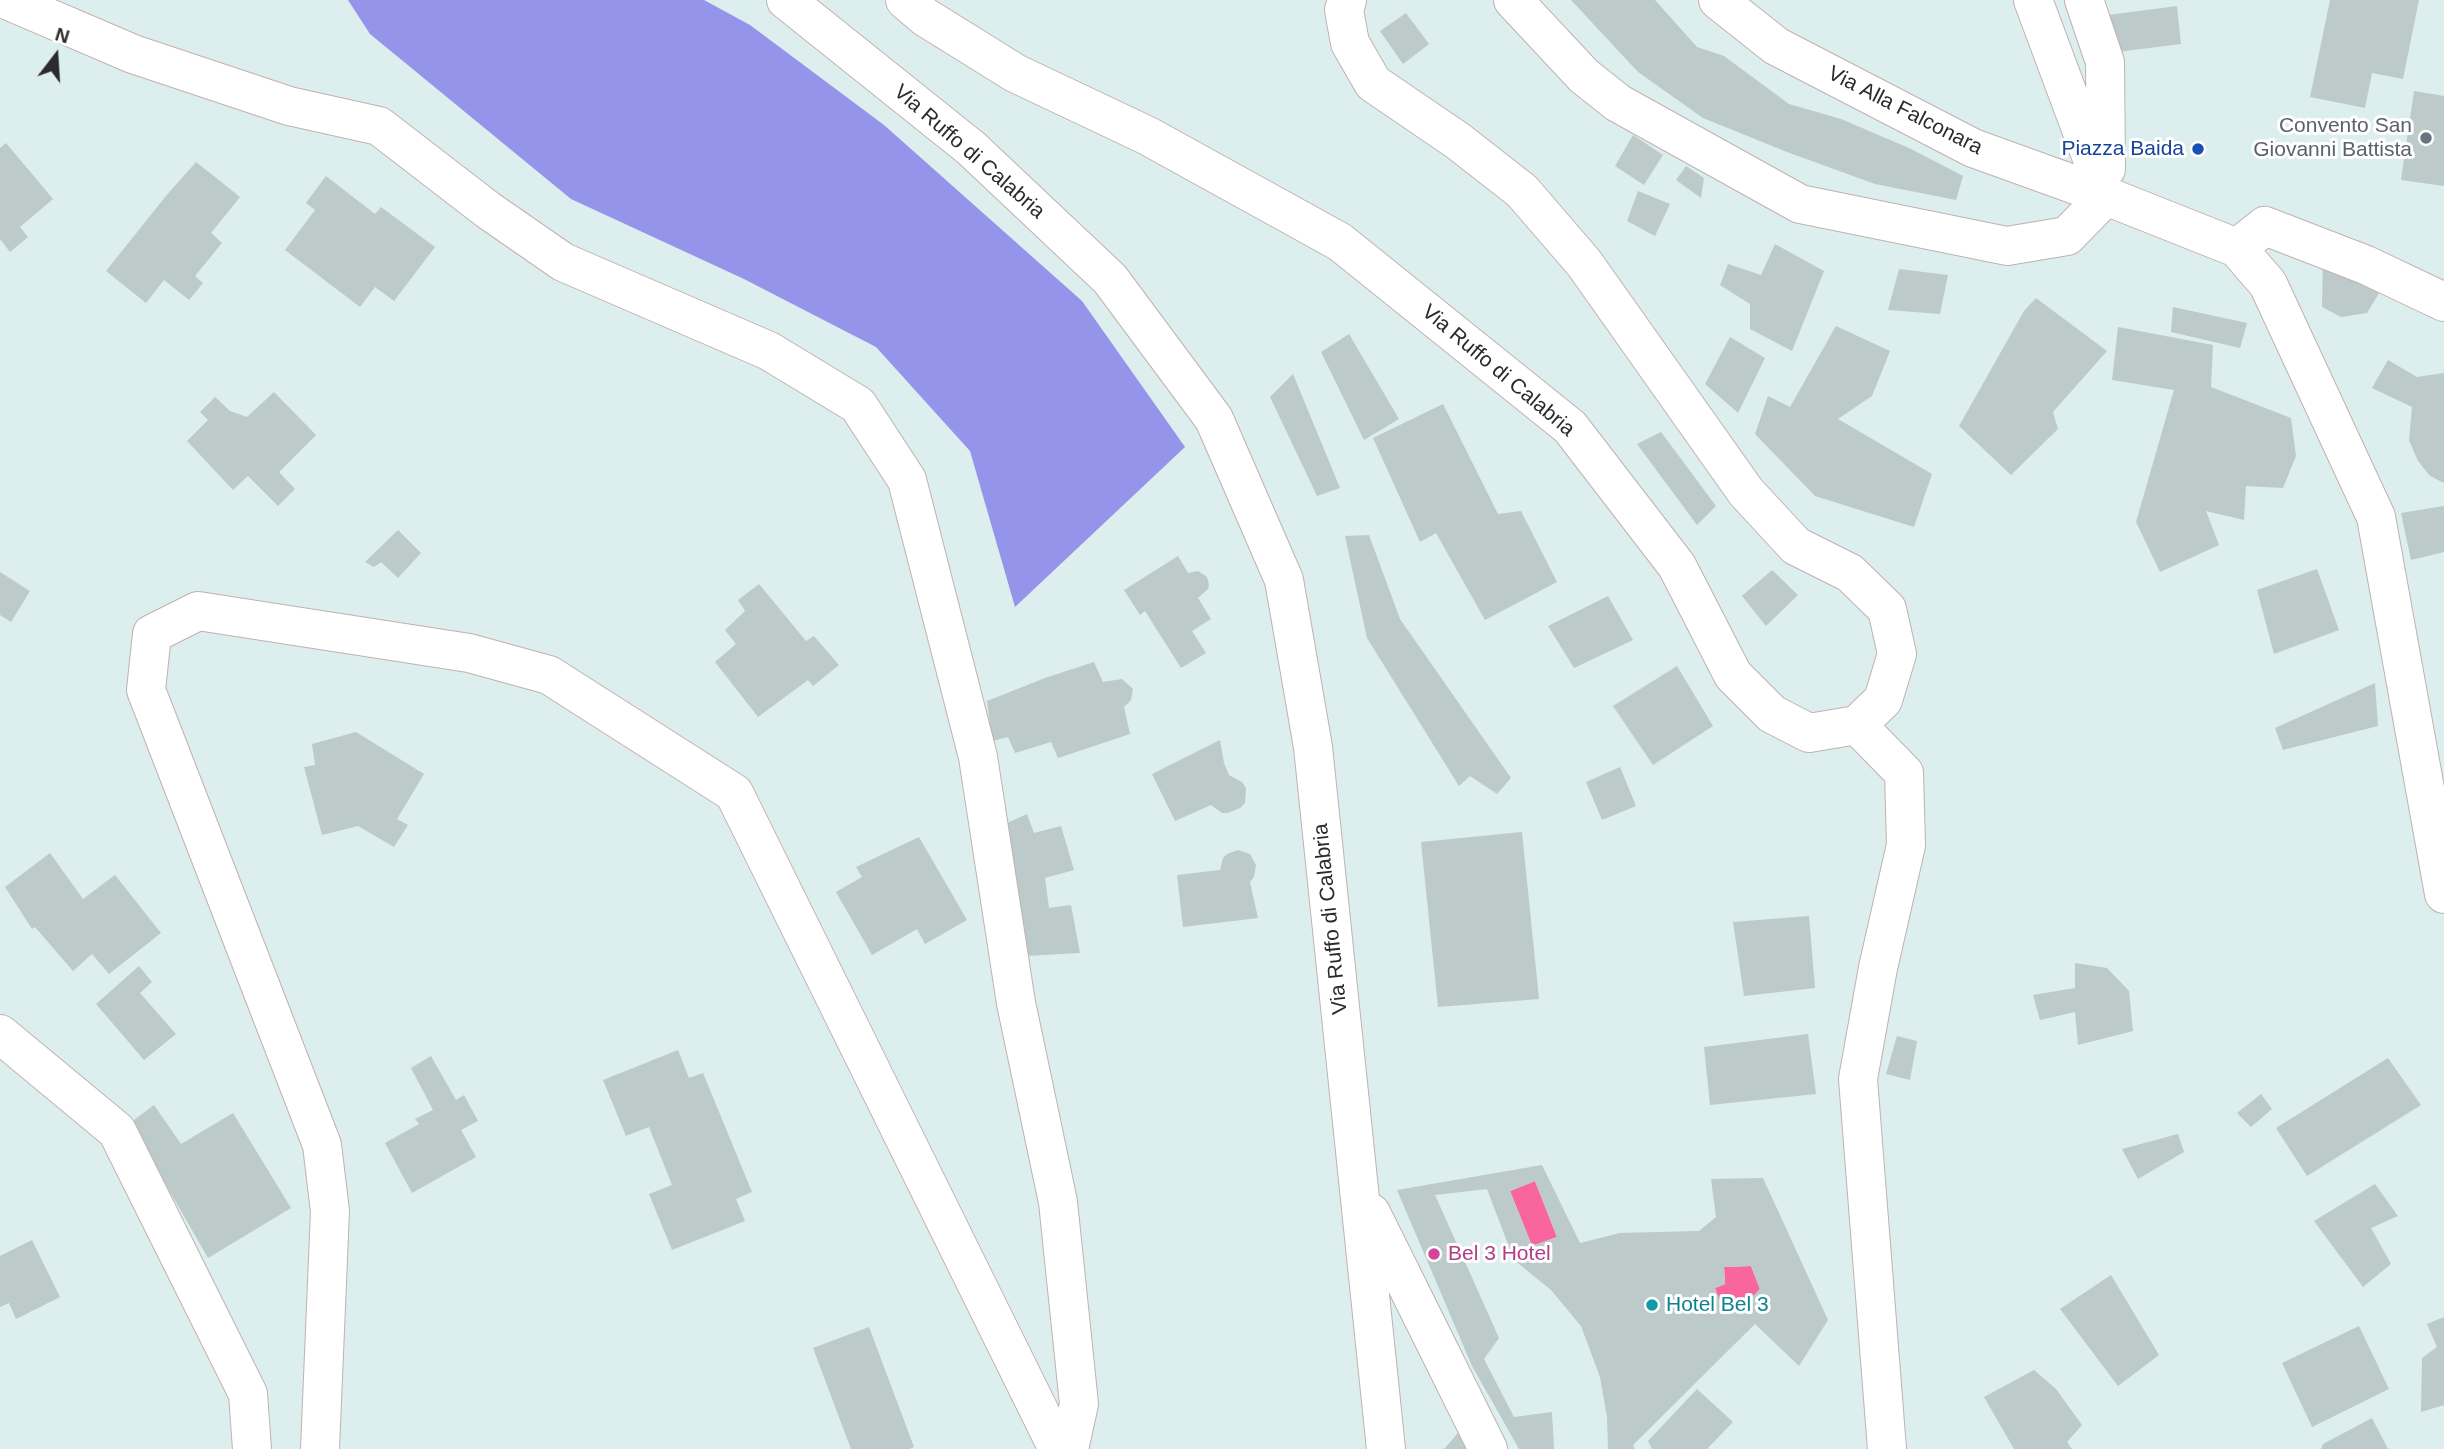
<!DOCTYPE html>
<style>
body{margin:0}
#map{position:relative;width:2444px;height:1449px;overflow:hidden;background:#dceeed;font-family:Helvetica,sans-serif}
canvas{display:block}
.north{position:absolute;left:21px;top:21px;width:70px;height:70px;-webkit-text-stroke:5px #fff;paint-order:stroke;rotate:17deg;font-size:19px;font-weight:700;line-height:28px;text-align:center;color:#2b2b2b}
.north::after{content:'';display:block;margin:auto;width:24px;height:32px;background:#2b2b2b;clip-path:polygon(50% 0,100% 100%,50% 72%,0 100%)}
</style>
<div id="map">
<canvas width="2444" height="1449"></canvas>
<div class="north">N</div>
</div>
<script>
const g = document.querySelector('canvas').getContext('2d');
g.lineJoin = 'round';
function paint(path, color) { g.fillStyle = color; g.fill(path, 'evenodd'); }
function stroke(path, color, width, dash) { g.strokeStyle = color; g.lineWidth = width; g.lineCap = dash ? 'butt' : 'round'; g.setLineDash(dash || []); g.stroke(path); }
function write(font, color, halo, rows, align = 'center') {
  g.font = font + ' Helvetica,sans-serif'; g.lineWidth = 6; g.setLineDash([]); g.textBaseline = 'middle'; g.strokeStyle = halo; g.fillStyle = color; for (const [text, x, y, turn = 0] of rows) {
    g.save(); g.translate(x, y); g.rotate((+turn || 0) * Math.PI / 180); g.textAlign = isNaN(turn) ? turn : align; if (halo) g.strokeText(text, 0, 0); g.fillText(text, 0, 0); g.restore();
  }
}
paint(new Path2D(`
 M 348,0 L 704,0 L 750,25 L 884,125 L 1082,301 L 1185,447 L 1015,607 L 970,451 L 876,347 L 744,279 L 571,199 L 370,34 Z`), '#9494ea');
paint(new Path2D(`
 M 1535,1181 L 1557,1237 L 1532,1246 L 1510,1191 Z
 M 1751,1266 L 1760,1289 L 1743,1307 L 1733,1298 L 1720,1302 L 1715,1288 L 1725,1284 L 1724,1267 Z`), '#f9669f');
paint(new Path2D(`
 M 1571,0 L 1655,0 L 1697,47 L 1724,56 L 1789,104 L 1841,119 L 1909,148 L 1963,176 L 1956,200 L 1875,184 L 1787,152 L 1703,118 L 1638,72 Z
 M 2330,0 L 2419,0 L 2403,79 L 2372,73 L 2365,108 L 2310,97 Z
 M 2177,6 L 2181,44 L 2117,52 L 2108,15 Z
 M 1406,13 L 1429,44 L 1403,64 L 1380,31 Z
 M 2414,91 L 2444,96 L 2444,186 L 2401,180 Z
 M 1633,135 L 1663,155 L 1644,185 L 1615,166 Z
 M 6,143 L 53,199 L 20,227 L 28,237 L 10,252 L 0,239 L 0,148 Z
 M 196,162 L 240,197 L 211,233 L 222,243 L 195,276 L 203,283 L 189,300 L 164,280 L 146,303 L 106,271 L 166,196 Z
 M 1686,166 L 1704,178 L 1701,198 L 1676,180 Z
 M 326,176 L 375,214 L 381,207 L 435,247 L 394,301 L 375,287 L 360,307 L 285,250 L 315,210 L 306,203 Z
 M 1638,191 L 1670,204 L 1655,236 L 1627,221 Z
 M 1775,244 L 1824,271 L 1792,351 L 1750,329 L 1750,304 L 1720,285 L 1728,264 L 1761,275 Z
 M 2323,261 L 2381,290 L 2367,313 L 2341,317 L 2322,307 Z
 M 1899,269 L 1948,275 L 1940,314 L 1888,310 Z
 M 2036,298 L 2107,351 L 2053,412 L 2058,429 L 2011,475 L 1959,426 L 2024,311 Z
 M 2173,307 L 2247,323 L 2240,348 L 2171,332 Z
 M 1836,326 L 1890,351 L 1872,396 L 1838,419 L 1932,474 L 1914,527 L 1815,496 L 1755,434 L 1768,396 L 1790,407 Z
 M 2118,327 L 2213,345 L 2211,387 L 2291,418 L 2296,456 L 2283,488 L 2246,486 L 2244,520 L 2206,511 L 2219,545 L 2160,572 L 2136,522 L 2174,390 L 2112,380 Z
 M 1349,334 L 1399,419 L 1364,440 L 1321,352 Z
 M 1730,337 L 1765,358 L 1738,413 L 1705,384 Z
 M 2388,360 L 2417,377 L 2444,373 L 2444,483 L 2430,476 L 2418,461 L 2409,440 L 2412,407 L 2372,388 Z
 M 1293,374 L 1340,488 L 1317,496 L 1270,397 Z
 M 274,392 L 316,435 L 279,472 L 295,489 L 278,506 L 248,476 L 233,490 L 187,441 L 208,420 L 200,412 L 215,397 L 230,411 L 247,417 Z
 M 1443,404 L 1498,514 L 1521,511 L 1557,582 L 1485,620 L 1436,533 L 1420,542 L 1373,438 Z
 M 1661,432 L 1716,506 L 1697,525 L 1637,444 Z
 M 2444,506 L 2444,552 L 2411,560 L 2401,513 Z
 M 398,530 L 421,553 L 398,578 L 381,562 L 374,567 L 365,562 Z
 M 1369,535 L 1400,619 L 1511,778 L 1497,794 L 1470,776 L 1459,786 L 1367,638 L 1345,536 Z
 M 1178,556 L 1188,573 L 1198,571 L 1207,577 L 1209,585 L 1208,589 L 1198,598 L 1211,619 L 1192,631 L 1206,653 L 1181,668 L 1145,611 L 1140,615 L 1124,590 Z
 M 2317,569 L 2339,630 L 2274,654 L 2257,590 Z
 M 1772,570 L 1798,595 L 1766,626 L 1742,596 Z
 M 0,572 L 30,591 L 11,622 L 0,615 Z
 M 759,584 L 806,641 L 814,636 L 839,665 L 813,686 L 808,680 L 758,717 L 715,662 L 736,644 L 725,630 L 745,611 L 738,600 Z
 M 1608,596 L 1633,640 L 1574,668 L 1548,626 Z
 M 1094,662 L 1103,682 L 1122,679 L 1133,689 L 1131,700 L 1124,707 L 1130,734 L 1058,758 L 1051,742 L 1015,753 L 1008,737 L 992,741 L 987,701 L 1045,678 Z
 M 1677,666 L 1713,726 L 1653,765 L 1613,706 Z
 M 2375,683 L 2378,726 L 2283,750 L 2275,728 Z
 M 356,732 L 424,774 L 397,819 L 408,825 L 394,847 L 358,826 L 322,835 L 304,767 L 315,765 L 312,744 Z
 M 1220,740 L 1224,763 L 1229,775 L 1242,782 L 1246,788 L 1245,803 L 1240,808 L 1228,813 L 1222,813 L 1211,805 L 1175,821 L 1152,774 Z
 M 1620,767 L 1636,806 L 1602,820 L 1586,782 Z
 M 1027,814 L 1034,833 L 1061,826 L 1074,870 L 1045,878 L 1049,908 L 1071,905 L 1080,953 L 1025,956 L 1005,824 Z
 M 1522,832 L 1539,999 L 1438,1007 L 1421,842 Z
 M 919,837 L 967,920 L 925,944 L 917,929 L 872,955 L 836,892 L 862,877 L 856,867 Z
 M 1238,850 L 1250,854 L 1256,865 L 1254,877 L 1250,882 L 1258,918 L 1183,927 L 1177,875 L 1220,870 L 1223,858 L 1227,854 Z
 M 50,853 L 83,899 L 115,875 L 161,933 L 109,974 L 92,954 L 73,971 L 35,927 L 32,929 L 5,887 Z
 M 1809,916 L 1815,988 L 1744,996 L 1733,922 Z
 M 2075,963 L 2107,968 L 2129,991 L 2133,1031 L 2078,1045 L 2075,1012 L 2040,1020 L 2033,995 L 2075,988 Z
 M 139,966 L 152,982 L 140,993 L 176,1034 L 144,1060 L 96,1004 Z
 M 1808,1034 L 1816,1094 L 1710,1105 L 1704,1047 Z
 M 1897,1036 L 1917,1041 L 1910,1080 L 1886,1074 Z
 M 678,1050 L 689,1078 L 703,1073 L 752,1192 L 736,1199 L 745,1221 L 672,1250 L 649,1194 L 672,1185 L 649,1127 L 626,1136 L 603,1080 Z
 M 431,1056 L 456,1100 L 464,1095 L 478,1121 L 461,1130 L 476,1157 L 412,1193 L 385,1143 L 419,1124 L 415,1119 L 433,1110 L 411,1068 Z
 M 2388,1058 L 2421,1105 L 2307,1176 L 2276,1128 Z
 M 2261,1094 L 2272,1109 L 2251,1127 L 2237,1113 Z
 M 154,1105 L 181,1144 L 233,1113 L 291,1208 L 208,1258 L 154,1164 L 126,1126 Z
 M 2178,1134 L 2184,1152 L 2138,1179 L 2122,1149 Z
 M 1542,1165 L 1580,1243 L 1620,1233 L 1699,1231 L 1716,1217 L 1711,1179 L 1763,1178 L 1828,1320 L 1799,1366 L 1755,1324 L 1633,1445 L 1635,1449 L 1608,1449 L 1607,1417 L 1600,1377 L 1581,1326 L 1551,1290 L 1514,1260 L 1487,1189 L 1435,1195 L 1499,1338 L 1484,1359 L 1514,1417 L 1552,1412 L 1554,1449 L 1519,1449 L 1472,1366 L 1397,1190 ZM 1535,1181 L 1557,1237 L 1532,1246 L 1510,1191 ZM 1751,1266 L 1760,1289 L 1743,1307 L 1733,1298 L 1720,1302 L 1715,1288 L 1725,1284 L 1724,1267 Z
 M 2375,1184 L 2398,1216 L 2371,1228 L 2391,1264 L 2363,1287 L 2314,1221 Z
 M 32,1240 L 60,1297 L 16,1319 L 9,1303 L 0,1307 L 0,1256 Z
 M 2111,1275 L 2159,1355 L 2118,1386 L 2060,1309 Z
 M 2444,1317 L 2444,1405 L 2421,1412 L 2422,1358 L 2437,1347 L 2427,1324 Z
 M 2359,1326 L 2389,1389 L 2312,1427 L 2282,1363 Z
 M 869,1327 L 914,1447 L 909,1449 L 851,1449 L 813,1348 Z
 M 2034,1370 L 2056,1389 L 2082,1425 L 2067,1442 L 2072,1449 L 2014,1449 L 1984,1397 Z
 M 1697,1389 L 1733,1422 L 1707,1449 L 1652,1449 L 1648,1441 Z
 M 2372,1418 L 2388,1449 L 2321,1449 L 2323,1444 Z
 M 1458,1433 L 1466,1449 L 1444,1449 Z`), '#bccac9');
const minor = new Path2D(`
 M 7,0 L 133,54 L 289,106 L 379,126 L 488,210 L 563,262 L 769,351 L 858,405 L 907,480 L 978,757 L 1016,1003 L 1058,1202 L 1079,1404 L 1069,1449
 M 786,0 L 971,148 L 1110,279 L 1214,419 L 1284,580 L 1313,747 L 1386,1449
 M 905,0 L 925,17 L 1015,73 L 1148,136 L 1340,242 L 1570,427 L 1677,566 L 1733,675 L 1772,714 L 1809,733 L 1857,725 L 1883,700 L 1897,654 L 1887,609 L 1850,573 L 1796,546 L 1746,492 L 1584,263 L 1522,191 L 1458,141 L 1373,83 L 1350,43 L 1344,10 L 1347,0
 M 1513,0 L 1584,76 L 1618,103 L 1800,204 L 2007,246 L 2067,236 L 2106,196
 M 1718,0 L 1776,46 L 1973,148 L 2106,196 L 2237,248 L 2268,284 L 2376,517 L 2444,894
 M 2033,0 L 2106,196
 M 2084,0 L 2105,62 L 2106,169
 M 2237,248 L 2265,226 L 2366,265 L 2444,302
 M 1857,725 L 1904,773 L 1906,845 L 1878,968 L 1858,1079 L 1887,1449
 M 0,1034 L 117,1131 L 248,1394 L 252,1449
 M 1371,1213 L 1488,1449
 M 320,1449 L 330,1211 L 322,1145 L 146,690 L 152,634 L 198,611 L 469,653 L 549,675 L 734,793 L 1058,1449`);
stroke(minor, '#c0b2b0', 40);
stroke(minor, '#fff', 38);
for (const [x, y, r, color] of [
 [2426,138,7,"#6b7280"],
 [2198,149,7,"#1a4fb4"],
 [1434,1254,7,"#d1479c"],
 [1652,1305,7,"#0f9aa8"]
]) { const dot = new Path2D(); dot.arc(x, y, r, 0, 2 * Math.PI); g.fillStyle = color; g.fill(dot); stroke(dot, '#fff', 2.5); }
write('21px', '#2b2b2b', '#fff', [
 ["Via Alla Falconara",1905,111,27],
 ["Via Ruffo di Calabria",969,152,41],
 ["Via Ruffo di Calabria",1498,371,40],
 ["Via Ruffo di Calabria",1331,919,-96]
]);
write('21px', '#5b616d', '#fff', [
 ["Convento San",2412,126],
 ["Giovanni Battista",2412,150]
], 'right');
write('21px', '#164399', '#fff', [
 ["Piazza Baida",2184,149]
], 'right');
write('21px', '#b23c85', '#fff', [
 ["Bel 3 Hotel",1448,1254]
], 'left');
write('21px', '#0d838f', '#fff', [
 ["Hotel Bel 3",1666,1305]
], 'left');
</script>
